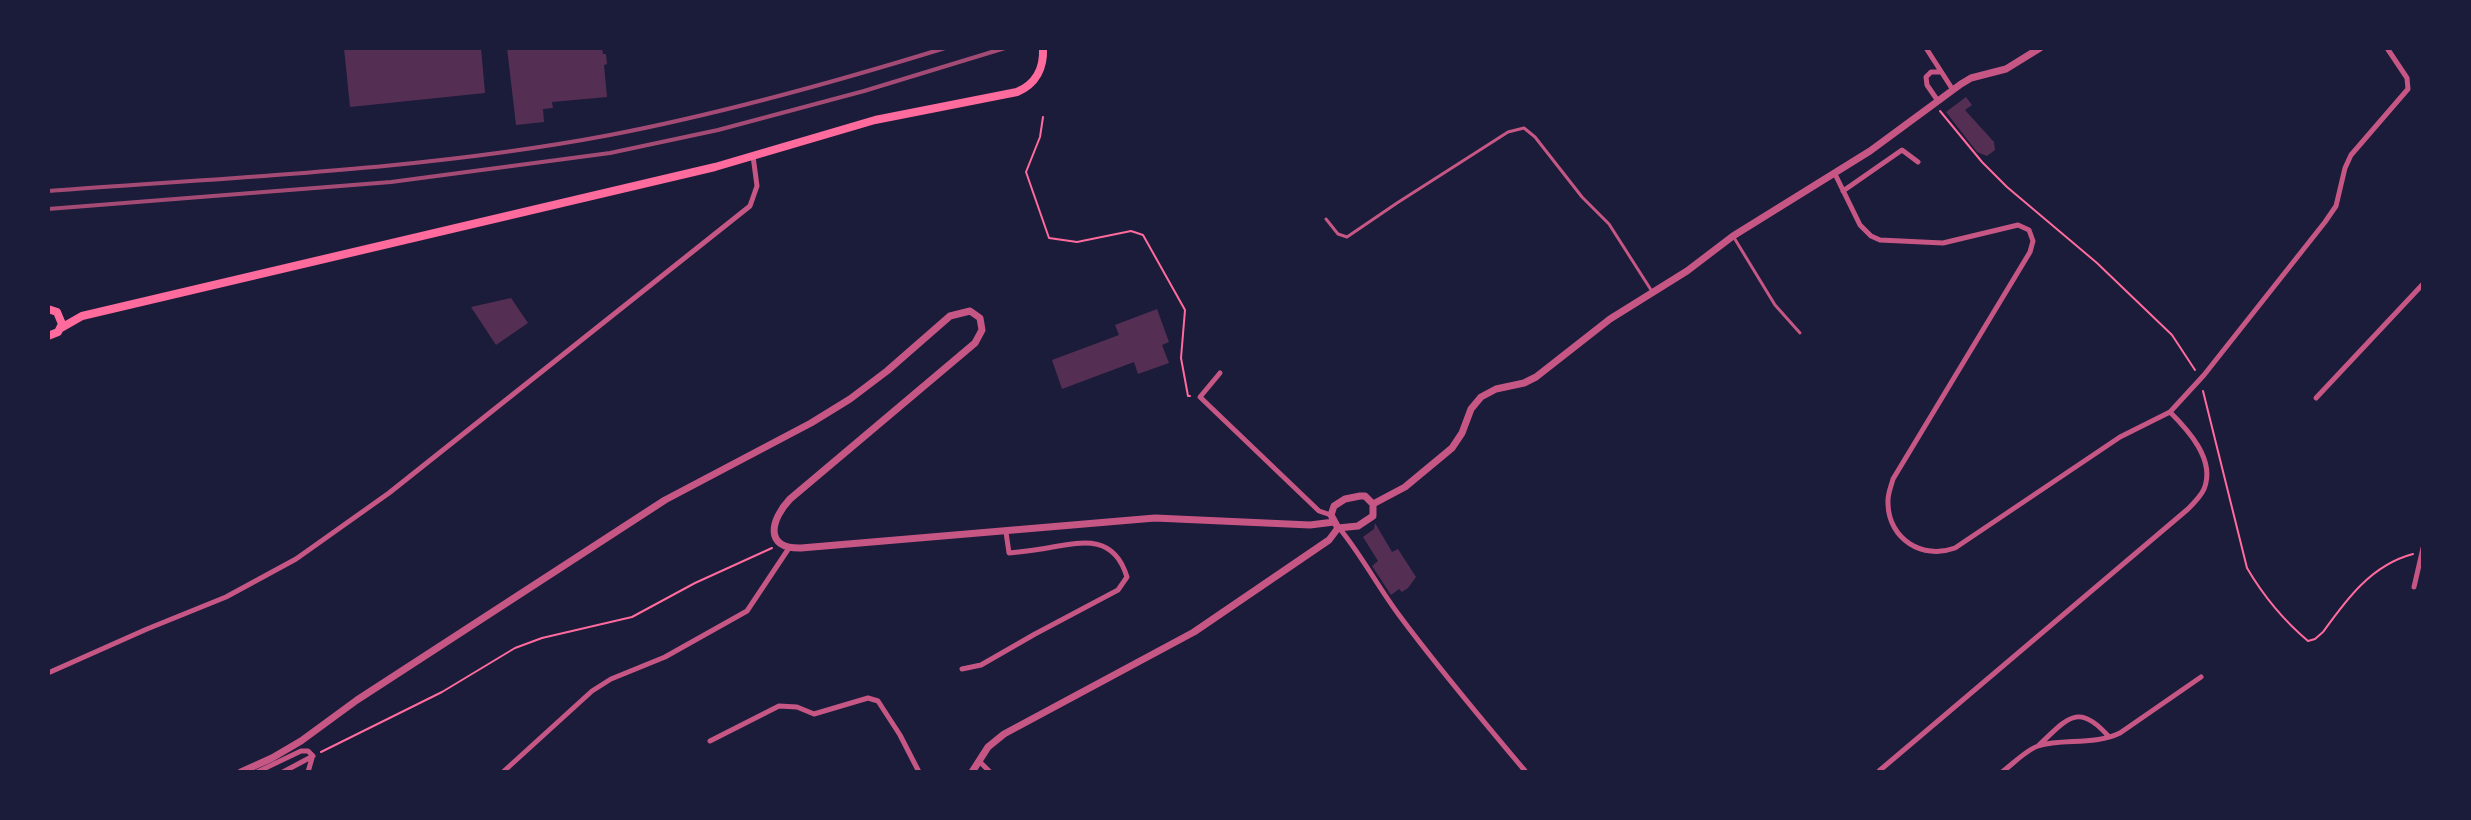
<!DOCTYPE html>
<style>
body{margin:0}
#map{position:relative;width:2471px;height:820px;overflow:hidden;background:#1b1b3a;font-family:"Titillium Web",sans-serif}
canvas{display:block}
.frame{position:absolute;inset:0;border:50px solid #1b1b3a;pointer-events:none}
</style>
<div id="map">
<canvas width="2471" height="820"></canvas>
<div class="frame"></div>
</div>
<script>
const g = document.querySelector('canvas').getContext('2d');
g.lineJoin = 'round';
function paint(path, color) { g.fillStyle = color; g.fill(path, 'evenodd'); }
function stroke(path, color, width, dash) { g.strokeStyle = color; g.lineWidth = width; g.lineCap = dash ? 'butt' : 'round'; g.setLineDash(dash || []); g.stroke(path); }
paint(new Path2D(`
 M 344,48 L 481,48 L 485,93 L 350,107 Z
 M 507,48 L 602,48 L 603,54 L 606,54 L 607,64 L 604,65 L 607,97 L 552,102 L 553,108 L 543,109 L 544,122 L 516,125 Z
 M 1966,97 L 1972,105 L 1965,110 L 1994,142 L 1995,150 L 1987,156 L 1977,152 L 1946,112 Z
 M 511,298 L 528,323 L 496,345 L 471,307 Z
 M 1157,309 L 1169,342 L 1162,345 L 1169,363 L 1138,374 L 1134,362 L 1062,389 L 1052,360 L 1119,335 L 1115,325 Z
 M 1375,523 L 1392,552 L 1398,549 L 1416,577 L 1408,588 L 1402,592 L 1399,589 L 1391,595 L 1372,566 L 1378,561 L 1363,537 L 1374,529 Z`), '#542f53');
stroke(new Path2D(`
 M 1940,111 L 1982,162 L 2007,187 L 2097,263 L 2172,335 L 2195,370
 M 1043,117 L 1040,137 L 1026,172 L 1049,238 L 1077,242 L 1131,231 L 1143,235 L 1185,310 L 1181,358 L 1188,396 L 1190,396
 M 2203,391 L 2247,568 C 2264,597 2282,619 2308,641 L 2315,639 L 2323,632 C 2346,600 2371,565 2413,554
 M 321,752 L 442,692 L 515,648 L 542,638 L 632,617 L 695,583 L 772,548`), '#ff6b9d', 2);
stroke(new Path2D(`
 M 1326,219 L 1338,234 L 1347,237 L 1397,203 L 1508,132 L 1524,128 L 1535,137 L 1582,197 L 1609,224 L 1653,293
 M 1733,236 L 1775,305 L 1800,333`), '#c65784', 3);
stroke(new Path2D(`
 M 1926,48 L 1953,90
 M 1938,101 L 1927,85 L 1926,77 L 1931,72 L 1939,72
 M 1835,174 L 1860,225 L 1871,236 L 1880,240 L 1943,243 L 2018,225 L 2029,230 L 2033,241 L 2030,252 L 1893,479 C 1891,487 1887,495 1888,504 C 1889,539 1922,560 1955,548 L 2120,437 L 2170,412 C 2188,430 2216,460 2204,489 C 2201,496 2194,503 2188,509 L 1879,771
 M 1843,191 L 1902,150 L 1918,162
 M 1220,373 L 1200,397 L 1319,511 L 1331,515
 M 2316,398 L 2423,284
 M 2170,412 L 2204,375 L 2325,222 L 2336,206 L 2345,168 L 2351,155 L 2408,89 L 2407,78 L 2387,48
 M 1340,529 C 1362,556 1378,587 1399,615 C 1439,669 1483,721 1526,772
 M 2414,587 L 2423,548
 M 962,669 L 981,665 L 1035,634 L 1118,590 L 1127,577 C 1113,531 1078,543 1041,549 C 1030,551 1020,552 1009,553 L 1006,532
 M 48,673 L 147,629 L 226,597 L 296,559 L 389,493 L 750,206 L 757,186 L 753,156
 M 710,741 L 779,706 L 797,707 L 814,714 L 868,698 L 878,701 L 900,735 L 919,772
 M 2038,746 C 2067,719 2078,701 2109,737
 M 980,762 L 990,772
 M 257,772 L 301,751 L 308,751 L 313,756
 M 283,772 L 313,756
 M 308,772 L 312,758
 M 503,772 L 592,691 L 611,679 L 665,657 L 747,611 L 789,548
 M 2002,772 C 2013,764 2026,750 2038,746 C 2063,738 2093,746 2120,733 L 2201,677`), '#c65784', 5);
stroke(new Path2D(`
 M 1360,496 L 1365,496 L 1373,504 L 1373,516 L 1358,526 L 1338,528 L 1331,515 L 1334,506 L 1345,499 Z
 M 1373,504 L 1405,487 L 1452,448 L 1462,433 L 1471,409 L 1481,397 L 1496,389 L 1524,383 L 1536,377 L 1610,319 L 1687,271 L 1733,236 L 1870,151 L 1961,84 L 1971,78 L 2006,69 L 2040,48
 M 241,772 L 272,758 L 301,741 L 357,700 L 665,500 L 811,423 L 850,399 L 887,371 L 950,316 L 970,311 L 980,318 L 982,330 L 975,343 L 790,499 C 771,519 763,549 801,548 L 1155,518 L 1310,525 L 1334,522
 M 972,772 L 988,747 L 1004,734 L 1194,632 L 1329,540 L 1338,528`), '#c65784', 7);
stroke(new Path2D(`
 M 48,309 L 57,312 L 62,324 L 58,332 L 48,336
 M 61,328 L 82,316 L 715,167 L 875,120 L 1017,92 C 1036,84 1044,68 1043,48`), '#ff6b9d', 8);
stroke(new Path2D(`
 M 48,191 C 235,177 425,170 610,135 C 724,113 835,82 945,48
 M 48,209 L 391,182 L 610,153 L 718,130 L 864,91 L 1005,48`), '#a44b75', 4);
</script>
